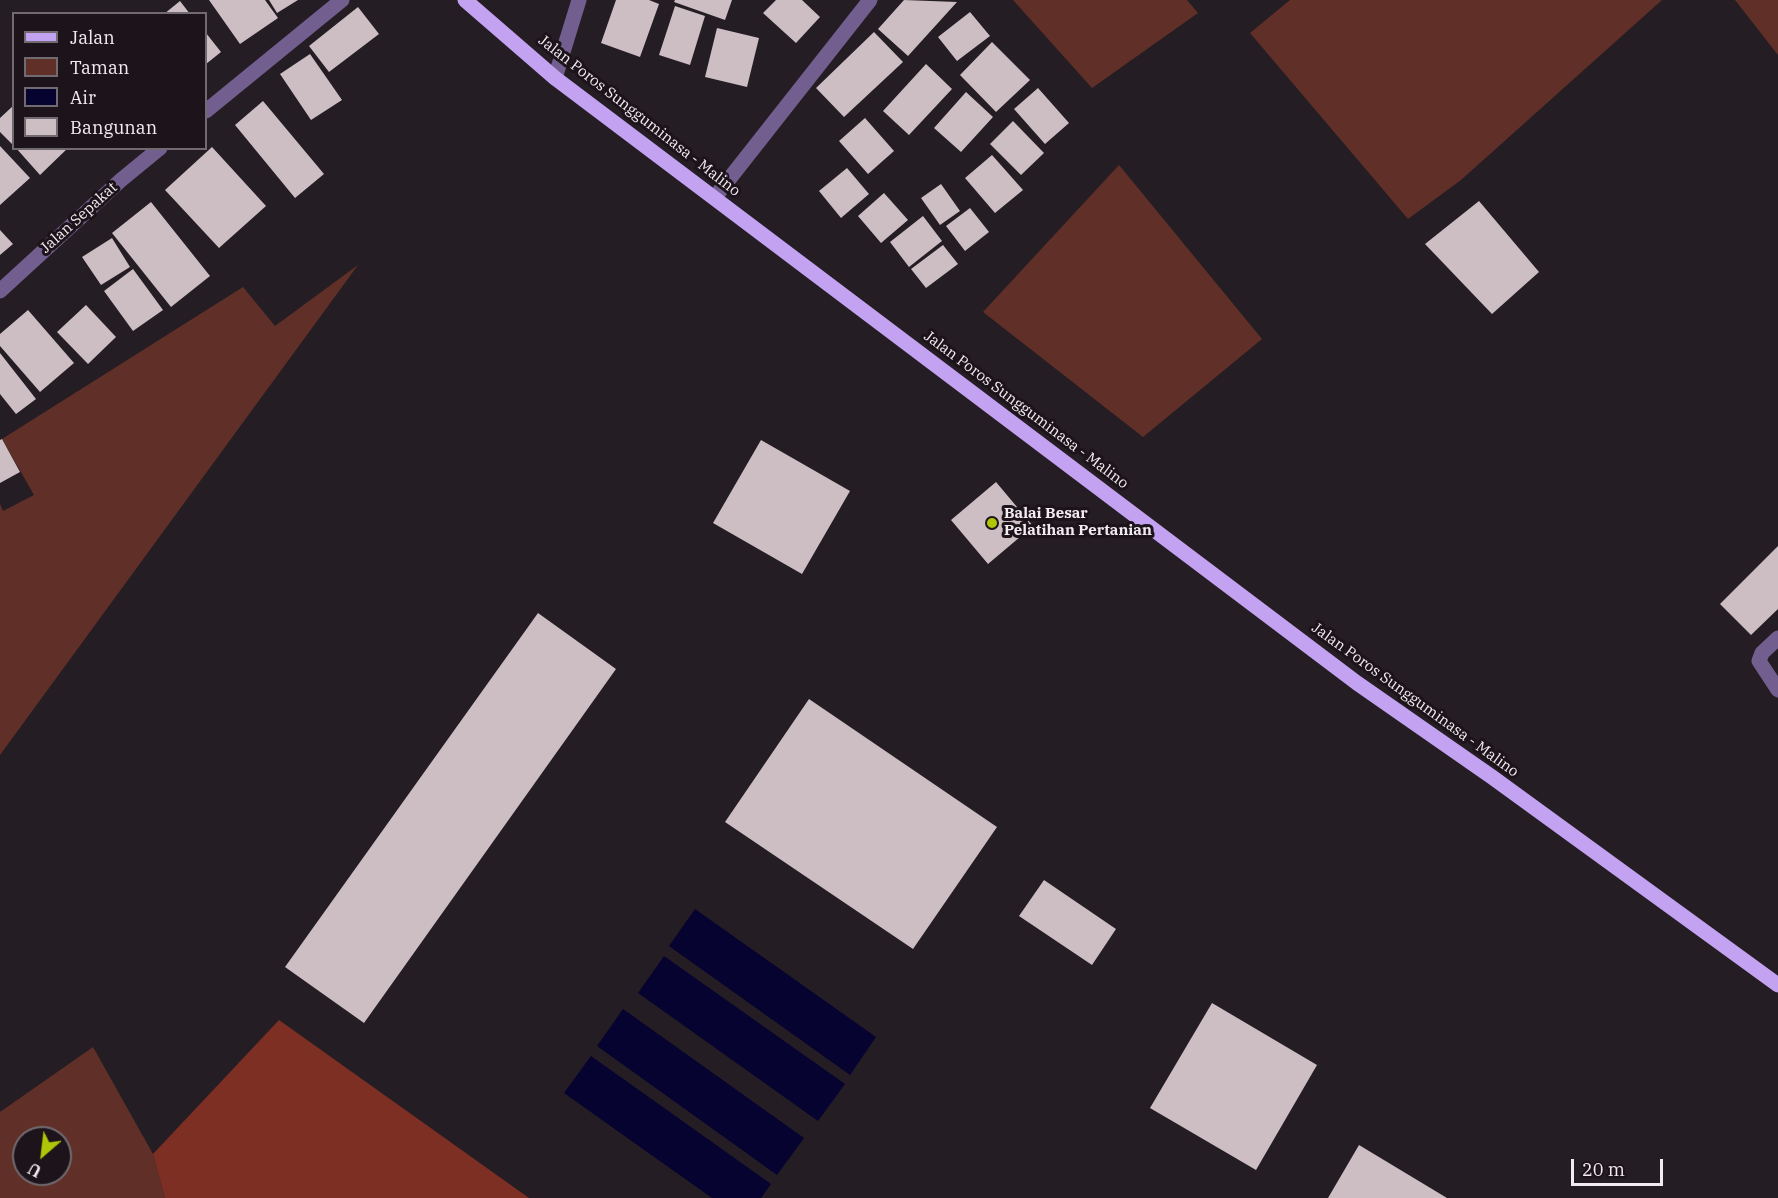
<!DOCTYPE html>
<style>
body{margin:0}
#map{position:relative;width:1778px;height:1198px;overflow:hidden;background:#251d24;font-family:"IBM Plex Serif",serif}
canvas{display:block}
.legend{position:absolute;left:12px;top:12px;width:195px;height:138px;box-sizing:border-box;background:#1c141a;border:2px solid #716a70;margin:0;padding:8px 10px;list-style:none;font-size:18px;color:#f1ecf0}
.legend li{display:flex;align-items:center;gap:12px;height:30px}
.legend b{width:30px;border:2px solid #716a70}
.north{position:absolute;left:12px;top:1126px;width:60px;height:60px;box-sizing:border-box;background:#1c141a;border:2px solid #716a70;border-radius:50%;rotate:208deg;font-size:16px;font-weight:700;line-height:24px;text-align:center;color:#f1ecf0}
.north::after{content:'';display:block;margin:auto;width:21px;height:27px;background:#afc507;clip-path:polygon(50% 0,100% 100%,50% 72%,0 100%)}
.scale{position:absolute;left:1571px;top:1159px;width:92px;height:27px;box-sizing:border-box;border:3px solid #f1ecf0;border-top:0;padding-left:8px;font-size:18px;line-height:21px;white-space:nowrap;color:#f1ecf0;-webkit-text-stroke:4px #1c141a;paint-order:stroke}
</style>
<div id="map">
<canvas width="1778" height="1198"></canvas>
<ul class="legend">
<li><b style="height:8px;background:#c4a2f2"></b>Jalan</li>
<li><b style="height:16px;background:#603028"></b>Taman</li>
<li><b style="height:16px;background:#060331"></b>Air</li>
<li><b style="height:16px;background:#ccbec2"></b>Bangunan</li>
</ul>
<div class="north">U</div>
<div class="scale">20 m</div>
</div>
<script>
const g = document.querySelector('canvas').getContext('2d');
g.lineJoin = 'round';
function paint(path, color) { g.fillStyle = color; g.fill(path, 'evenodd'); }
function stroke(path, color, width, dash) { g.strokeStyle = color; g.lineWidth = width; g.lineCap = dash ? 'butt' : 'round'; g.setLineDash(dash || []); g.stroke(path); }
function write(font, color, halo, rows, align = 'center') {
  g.font = font + ' "IBM Plex Serif",serif'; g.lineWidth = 6; g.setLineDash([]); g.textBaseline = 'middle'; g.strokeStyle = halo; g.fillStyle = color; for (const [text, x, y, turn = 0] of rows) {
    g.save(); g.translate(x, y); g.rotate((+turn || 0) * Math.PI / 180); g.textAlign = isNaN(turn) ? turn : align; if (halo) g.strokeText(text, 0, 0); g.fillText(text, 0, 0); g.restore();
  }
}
paint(new Path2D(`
 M 1013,0 L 1187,0 L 1198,13 L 1092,88 Z
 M 1290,0 L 1662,0 L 1461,180 L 1408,219 L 1250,33 Z
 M 1735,0 L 1778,0 L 1778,55 Z
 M 1119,165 L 1262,339 L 1143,437 L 983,312 Z
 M 358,265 L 0,755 L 0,504 L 3,511 L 34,495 L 2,439 L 243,287 L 275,326 Z
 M 93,1047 L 153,1154 L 165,1198 L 0,1198 L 0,1112 ZM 24,1138 L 60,1138 L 60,1174 L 24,1174 Z`), '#603028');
paint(new Path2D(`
 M 279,1020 L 529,1198 L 165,1198 L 153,1154 Z`), '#7d2f24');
paint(new Path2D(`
 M 695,909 L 876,1037 L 850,1075 L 669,946 Z
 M 664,956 L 845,1084 L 818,1121 L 638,993 Z
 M 623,1009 L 804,1138 L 777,1175 L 597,1046 Z
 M 591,1056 L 771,1184 L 761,1198 L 712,1198 L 564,1093 Z`), '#060331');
paint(new Path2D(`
 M 209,0 L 265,0 L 278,18 L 240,44 Z
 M 269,0 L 298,0 L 277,13 Z
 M 616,0 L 649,0 L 659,4 L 640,57 L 601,43 Z
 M 675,0 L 732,0 L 725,20 L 674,2 Z
 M 776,0 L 802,0 L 820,17 L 796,43 L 763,13 Z
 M 904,0 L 957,2 L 908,56 L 878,29 Z
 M 180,1 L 190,14 L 164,14 Z
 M 675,6 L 705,16 L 690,65 L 659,55 Z
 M 358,7 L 379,34 L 329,72 L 309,46 Z
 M 970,12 L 990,36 L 957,61 L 938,37 Z
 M 717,28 L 759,38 L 747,87 L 705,77 Z
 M 874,32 L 903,62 L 844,117 L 816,88 Z
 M 206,33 L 221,52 L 206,64 Z
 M 992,42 L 1030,80 L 996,112 L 960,75 Z
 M 310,54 L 342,100 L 311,120 L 280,74 Z
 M 926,64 L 952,89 L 909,135 L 883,111 Z
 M 1038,88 L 1069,123 L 1045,144 L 1014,109 Z
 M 966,92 L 993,117 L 961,152 L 934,128 Z
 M 263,101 L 324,174 L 295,198 L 235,125 Z
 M 14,105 L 14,146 L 0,132 L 0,118 Z
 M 865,118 L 894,151 L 868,174 L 839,141 Z
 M 1013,121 L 1044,153 L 1021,175 L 990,144 Z
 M 0,146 L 30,178 L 0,205 Z
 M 212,147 L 266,206 L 219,248 L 165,190 Z
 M 16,148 L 68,148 L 40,175 Z
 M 992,155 L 1023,190 L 995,213 L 965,178 Z
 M 847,168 L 869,194 L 841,218 L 819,191 Z
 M 941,184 L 960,211 L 940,225 L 921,198 Z
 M 884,193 L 908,220 L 881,243 L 858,216 Z
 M 1479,201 L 1539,272 L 1492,314 L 1425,244 Z
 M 151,202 L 210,276 L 171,307 L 112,233 Z
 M 970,208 L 989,232 L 965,251 L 946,226 Z
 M 923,216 L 942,241 L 909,267 L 890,242 Z
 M 0,230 L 13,244 L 0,255 Z
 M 112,238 L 130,267 L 101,285 L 82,257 Z
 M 943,245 L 958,264 L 926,288 L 911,269 Z
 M 133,269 L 163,310 L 133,331 L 104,291 Z
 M 86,305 L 116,337 L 88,364 L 57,332 Z
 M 28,310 L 74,363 L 40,392 L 0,346 L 0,334 Z
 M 0,353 L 36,399 L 16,414 L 0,394 Z
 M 2,439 L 20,472 L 0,483 L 0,440 Z
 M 761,440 L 850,491 L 802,574 L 713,523 Z
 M 996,482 L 1033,526 L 988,564 L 951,520 Z
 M 1778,546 L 1778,609 L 1751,635 L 1720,604 Z
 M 538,613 L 616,669 L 364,1023 L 285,967 Z
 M 809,699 L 997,827 L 913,949 L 725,822 Z
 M 1044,880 L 1116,929 L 1092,965 L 1019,916 Z
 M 1212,1003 L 1317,1065 L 1256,1170 L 1150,1108 Z
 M 1359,1145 L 1447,1198 L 1328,1198 Z`), '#ccbec2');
stroke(new Path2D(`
 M 555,78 L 579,0
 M 206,111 L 342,0
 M 715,197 L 870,0
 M 0,291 L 121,180 L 160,148
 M 1778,638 L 1762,653 L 1759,661 L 1778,690`), '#735f8f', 15);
stroke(new Path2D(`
 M 465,0 L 555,78 L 1357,683 L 1492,777 L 1778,985`), '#c4a2f2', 15);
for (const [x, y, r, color] of [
 [992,523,6,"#afc507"]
]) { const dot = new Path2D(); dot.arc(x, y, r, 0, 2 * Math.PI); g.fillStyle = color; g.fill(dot); stroke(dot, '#1c141a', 2); }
write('15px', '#f1ecf0', '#1c141a', [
 ["Jalan Poros Sungguminasa - Malino",639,116,38],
 ["Jalan Sepakat",79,218,-42],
 ["Jalan Poros Sungguminasa - Malino",1026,410,37],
 ["Jalan Poros Sungguminasa - Malino",1415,700,36]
]);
write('bold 15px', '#f1ecf0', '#1c141a', [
 ["Balai Besar",1004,514],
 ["Pelatihan Pertanian",1004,531]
], 'left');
</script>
